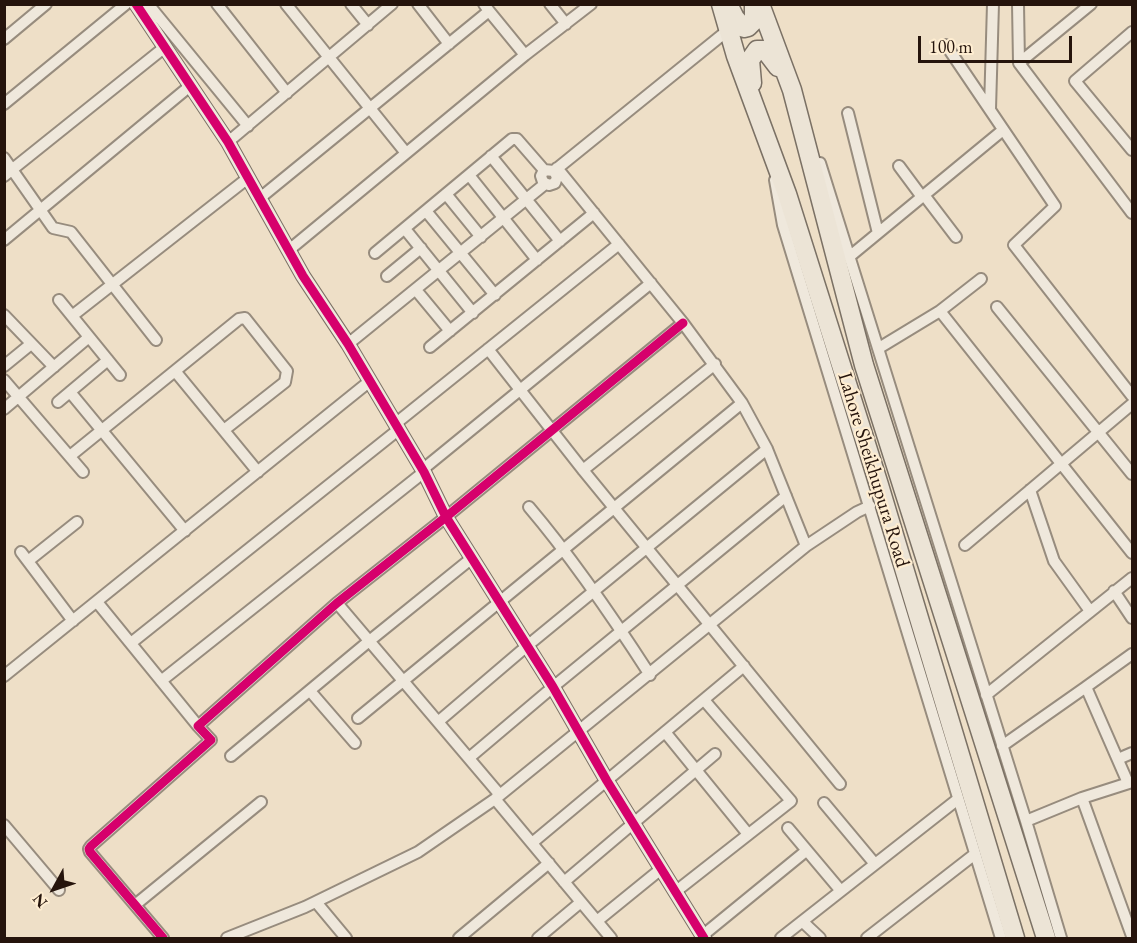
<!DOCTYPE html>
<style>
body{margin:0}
#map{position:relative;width:1137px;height:943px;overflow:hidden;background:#eedfc7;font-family:"EB Garamond",serif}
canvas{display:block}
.frame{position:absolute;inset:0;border:6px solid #25140c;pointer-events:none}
.north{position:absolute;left:24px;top:859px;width:60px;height:60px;-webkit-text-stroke:4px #feedd1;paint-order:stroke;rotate:230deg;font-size:16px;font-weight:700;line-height:24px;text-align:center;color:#25140c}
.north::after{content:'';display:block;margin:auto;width:21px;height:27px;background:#25140c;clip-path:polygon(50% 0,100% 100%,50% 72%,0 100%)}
.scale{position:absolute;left:918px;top:36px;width:154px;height:27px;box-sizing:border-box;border:3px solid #25140c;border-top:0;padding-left:8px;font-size:18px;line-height:21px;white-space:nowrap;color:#25140c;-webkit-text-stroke:4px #feedd1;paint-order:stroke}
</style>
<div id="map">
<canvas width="1137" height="943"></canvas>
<div class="frame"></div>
<div class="north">N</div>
<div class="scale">100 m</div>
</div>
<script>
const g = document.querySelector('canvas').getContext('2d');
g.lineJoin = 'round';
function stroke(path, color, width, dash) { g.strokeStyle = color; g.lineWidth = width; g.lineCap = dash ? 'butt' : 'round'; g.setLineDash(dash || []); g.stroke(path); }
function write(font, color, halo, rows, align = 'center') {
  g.font = font + ' "EB Garamond",serif'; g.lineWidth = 4.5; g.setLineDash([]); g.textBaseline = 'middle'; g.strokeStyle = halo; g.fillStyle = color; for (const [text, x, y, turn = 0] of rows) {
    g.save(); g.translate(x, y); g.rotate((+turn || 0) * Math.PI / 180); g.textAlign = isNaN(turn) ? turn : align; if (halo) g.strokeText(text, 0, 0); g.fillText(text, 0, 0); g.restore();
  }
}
const street = new Path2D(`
 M 148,4 L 248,126
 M 217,4 L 287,93
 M 286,4 L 406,153
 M 351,4 L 368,25
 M 418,4 L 449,44
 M 550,4 L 566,24
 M 1018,4 L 1019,63 L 1132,213
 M 489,11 L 525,55
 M 1132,32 L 1075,81 L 1132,150
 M 4,39 L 46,4
 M 946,45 L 1055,206 L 1014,245 L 1132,396
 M 1019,63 L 1091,4
 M 4,104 L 126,4
 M 990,109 L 993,4
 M 848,113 L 878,233
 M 228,142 L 392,4
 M 491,156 L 560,241
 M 4,158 L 53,228 L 71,232 L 156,340
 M 820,163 L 1026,821 L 1061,938
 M 899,166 L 922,197
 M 557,168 L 683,323 L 742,403 L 767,449 L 806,546
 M 554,171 L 727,31
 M 469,175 L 537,260
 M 4,176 L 165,47
 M 775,180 L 783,225 L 1001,938
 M 446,194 L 481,237
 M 924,195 L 956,237
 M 260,198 L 489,11 L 484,4
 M 426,211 L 495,295
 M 405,229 L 473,313
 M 4,240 L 190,86
 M 289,250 L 525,55 L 591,4
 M 375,253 L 512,139 L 517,139 L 544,170 L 554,171 L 557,177 L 555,183 L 549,185 L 543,182 L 541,176 L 544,170
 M 849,257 L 1003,130
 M 387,276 L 421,248
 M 416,290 L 450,331
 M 59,300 L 120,375
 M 997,307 L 1132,474
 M 940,311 L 1132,553
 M 4,315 L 54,367
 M 72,316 L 248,178
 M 348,344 L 545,184
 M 430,347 L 594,213
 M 879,348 L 940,311 L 981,279
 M 488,349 L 583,470 L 840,784
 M 4,366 L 31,344
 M 175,371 L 258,472
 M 4,380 L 83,472
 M 70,392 L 185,531
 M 58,402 L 108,360
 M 4,409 L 89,337
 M 395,424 L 619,244
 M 70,456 L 239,319 L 245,318 L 287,371 L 285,382 L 224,430
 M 422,470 L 651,283
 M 583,470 L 715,364
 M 1030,490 L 1054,561 L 1090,611
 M 529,507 C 574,560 612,616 650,675
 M 965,545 L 1132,404
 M 21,552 L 73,621
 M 28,561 L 77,522
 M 1114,591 L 1132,618
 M 97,602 L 198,726
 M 337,603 L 500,795
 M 131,643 L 398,430
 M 4,676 L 370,381
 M 161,681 L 424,472
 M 1086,687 L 1132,654
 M 310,691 L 355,743
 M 986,695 L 1132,578
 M 358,718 L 742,403
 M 439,721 L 527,646 L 767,449
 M 665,732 L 748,834
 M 1002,746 L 1086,687 L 1128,783
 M 231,756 L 368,642 L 472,558
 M 469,758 L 553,687 L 786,496
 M 1118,759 L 1132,753
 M 1082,798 L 1132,936
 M 495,799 L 611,938
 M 824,803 L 875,864
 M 1026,821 L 1082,798 L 1132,782
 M 4,825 L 59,890
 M 788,828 L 841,891
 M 532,843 L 744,666
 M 564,882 L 715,754
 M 675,892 L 791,801 L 704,700
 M 316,902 L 346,938
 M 135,905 L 261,802
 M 597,921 L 661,869
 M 803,922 L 820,938
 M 702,936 L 806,851
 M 163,938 L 90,852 L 89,849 L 91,846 L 211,740 L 198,726 L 337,603 L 446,517 L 683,323
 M 227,938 L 305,907 L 418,852 L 495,799 L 806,546 L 857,512 L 870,506
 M 459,938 L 549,863
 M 538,938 L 581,902
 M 781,938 L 958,799
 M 867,938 L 975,854`);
const secondary = new Path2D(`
 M 136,4 L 228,142 L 303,276 L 348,344 L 424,472 L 446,517 L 553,687 L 607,781 L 704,938`);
const highway = new Path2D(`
 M 721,4 L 736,56 L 787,194 L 879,485 L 1015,938
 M 728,4 L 735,18 L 744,28 L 748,27 L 754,21 L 754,4
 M 760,4 L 792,90 L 864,365 L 1046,938
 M 752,83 L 750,60 L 757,50 L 765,50 L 778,67`);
stroke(street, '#978c7e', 14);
stroke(secondary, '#7b7165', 16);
stroke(highway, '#7b7165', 21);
stroke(street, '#efe8dc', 10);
stroke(secondary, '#efe8dc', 14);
stroke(highway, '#ece4d6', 18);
stroke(new Path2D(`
 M 136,4 L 228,142 L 303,276 L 348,344 L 424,472 L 446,517 L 553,687 L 607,781 L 704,938
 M 163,938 L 90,852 L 89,849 L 91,846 L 211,740 L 198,726 L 337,603 L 446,517 L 683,323`), '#d6006c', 9);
write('20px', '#25140c', '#feedd1', [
 ["Lahore Sheikhupura Road",873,470,73]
]);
</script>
